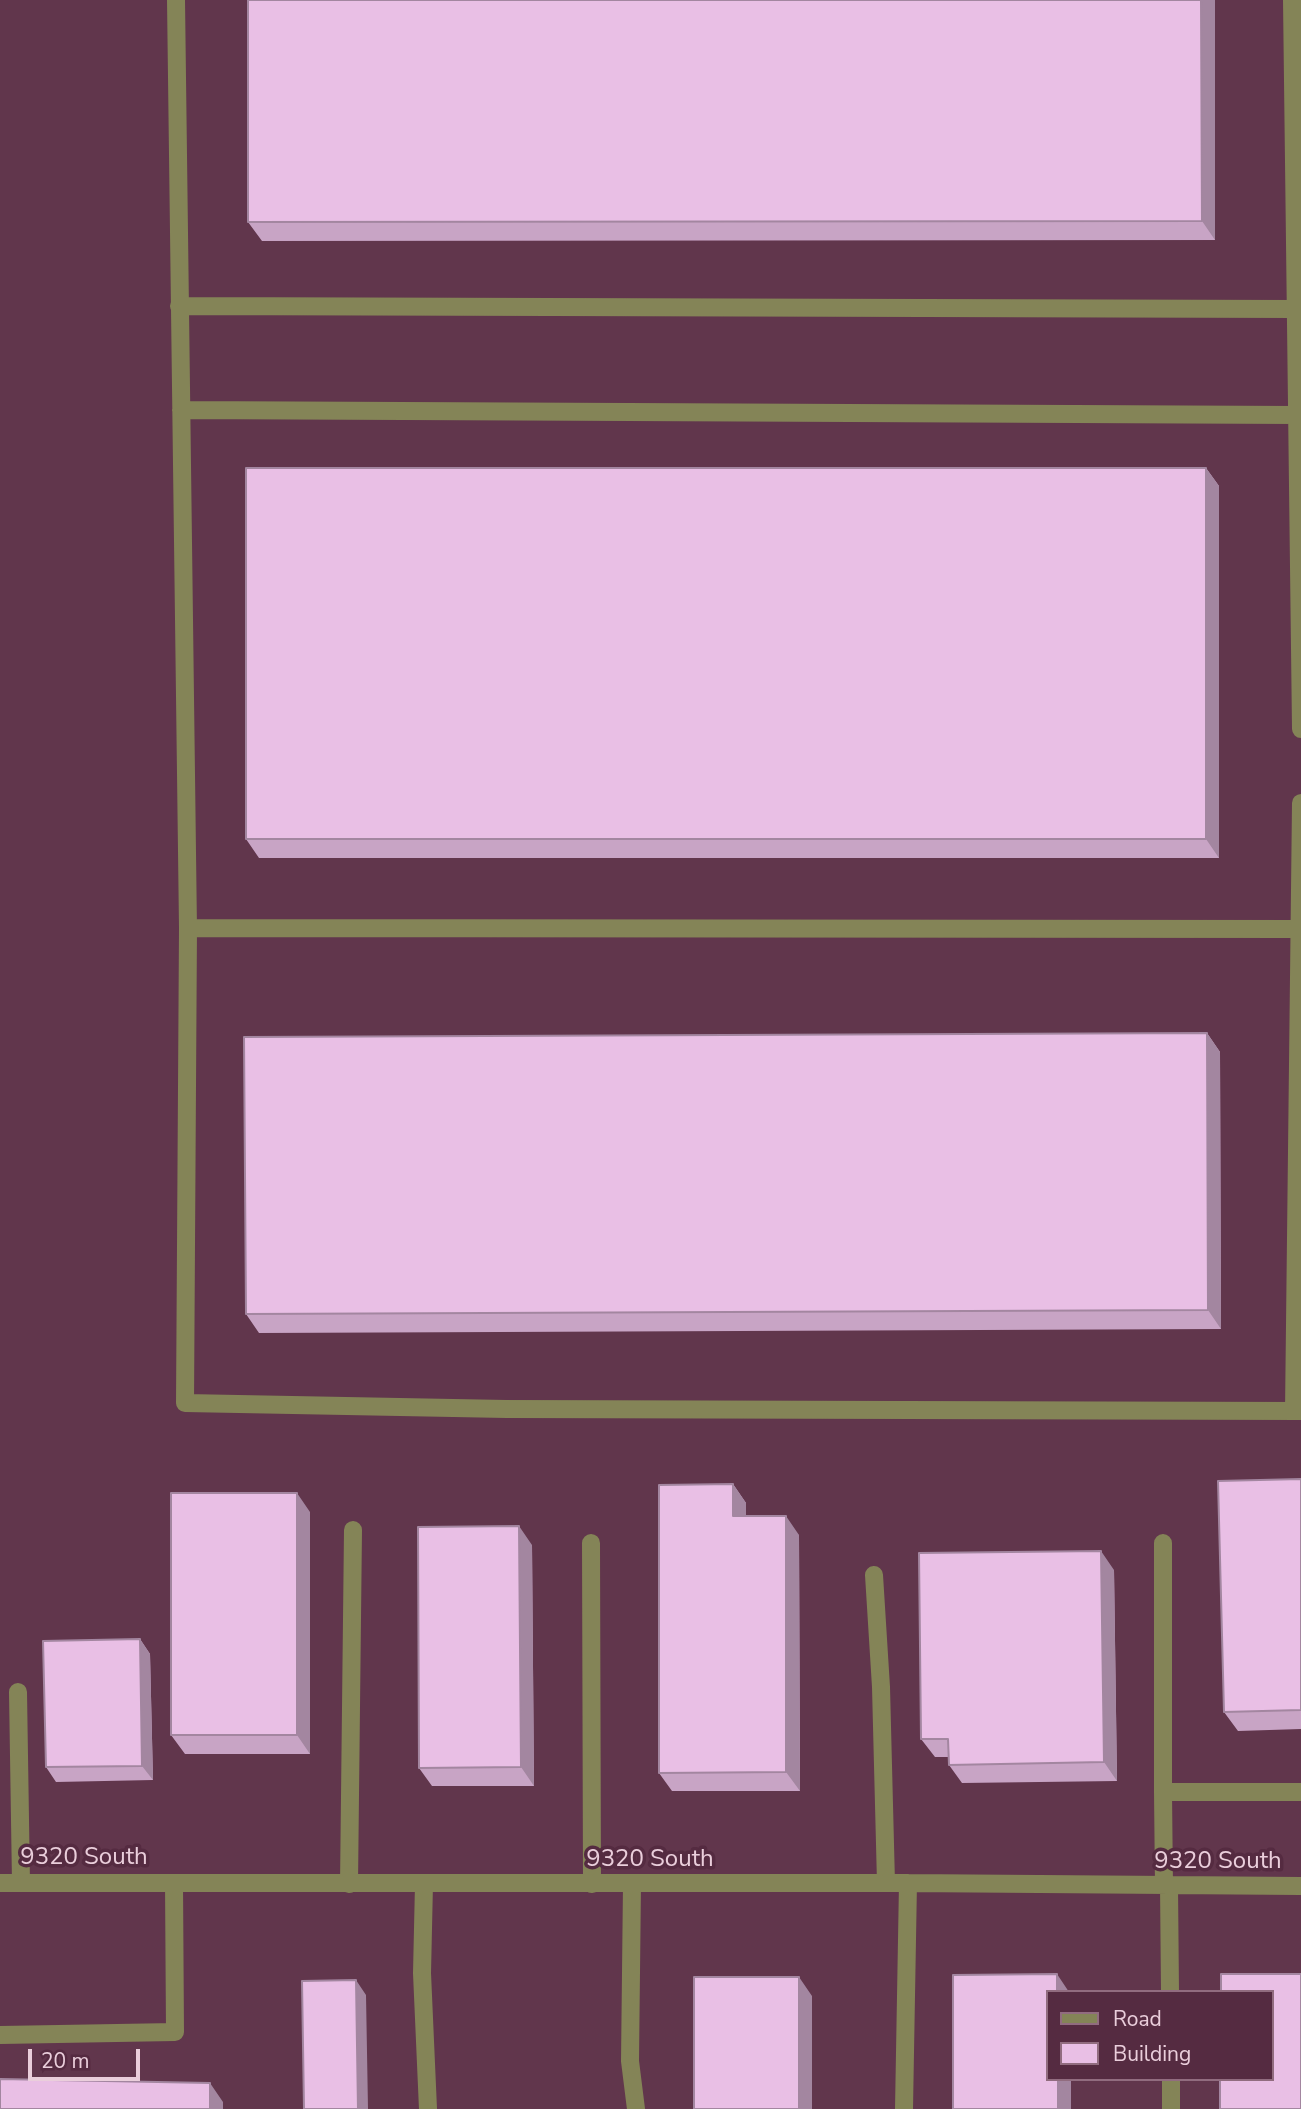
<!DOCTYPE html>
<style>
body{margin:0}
#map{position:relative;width:1301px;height:2109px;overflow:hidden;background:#61364c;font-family:"Nunito Sans",sans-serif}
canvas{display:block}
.legend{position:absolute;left:1046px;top:1990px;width:228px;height:91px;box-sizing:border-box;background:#552b41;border:2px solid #916c7f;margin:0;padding:9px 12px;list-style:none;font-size:21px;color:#eacedb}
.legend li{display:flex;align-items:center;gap:14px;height:35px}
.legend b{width:35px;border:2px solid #916c7f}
.scale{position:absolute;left:28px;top:2049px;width:112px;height:32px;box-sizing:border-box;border:4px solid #eacedb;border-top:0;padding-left:9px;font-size:21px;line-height:24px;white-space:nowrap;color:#eacedb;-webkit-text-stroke:5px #552b41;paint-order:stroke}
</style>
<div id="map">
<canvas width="1301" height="2109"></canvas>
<ul class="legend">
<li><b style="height:9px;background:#848457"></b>Road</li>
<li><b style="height:19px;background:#e9bfe5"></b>Building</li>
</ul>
<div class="scale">20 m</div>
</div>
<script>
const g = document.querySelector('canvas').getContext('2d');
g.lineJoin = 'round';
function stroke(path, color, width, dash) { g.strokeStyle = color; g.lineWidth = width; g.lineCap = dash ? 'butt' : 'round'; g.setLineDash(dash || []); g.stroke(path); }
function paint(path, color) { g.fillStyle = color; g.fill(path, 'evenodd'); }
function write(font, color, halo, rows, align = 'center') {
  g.font = font + ' "Nunito Sans",sans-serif'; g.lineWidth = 7; g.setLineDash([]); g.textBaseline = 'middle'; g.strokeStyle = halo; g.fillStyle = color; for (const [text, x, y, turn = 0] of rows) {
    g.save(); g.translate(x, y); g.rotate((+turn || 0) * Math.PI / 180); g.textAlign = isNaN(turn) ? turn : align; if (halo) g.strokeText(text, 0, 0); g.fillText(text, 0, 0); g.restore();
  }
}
stroke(new Path2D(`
 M 176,0 L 188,928 L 1300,929
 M 1292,0 L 1301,729
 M 179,306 L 1296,309
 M 181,410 L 1297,415
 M 188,928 L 185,1403 L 507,1409 L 1301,1411
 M 1294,1411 L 1301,803
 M 591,1543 L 592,1884
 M 1163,1543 L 1163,1792
 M 874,1575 L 881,1687 L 886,1883
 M 18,1692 L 21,1883
 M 0,1883 L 908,1883 L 1301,1886
 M 349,1884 L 353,1530
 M 424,1884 L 422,1973 L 428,2109
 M 632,1884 L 630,2061 L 636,2109
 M 1164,1886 L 1163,1792 L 1301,1792
 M 1169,1886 L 1170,1992
 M 0,2035 L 175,2032 L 174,1883
 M 1171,2079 L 1171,2109
 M 904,2109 L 908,1883`), '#848457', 18);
paint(new Path2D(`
 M 1215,0 L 1215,240 L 262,241 L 248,222 Z
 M 1206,468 L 1219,486 L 1219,858 L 259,858 L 246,839 Z
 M 1207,1033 L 1220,1052 L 1221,1329 L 259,1333 L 246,1314 Z
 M 1301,1479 L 1301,1729 L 1238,1731 L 1224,1712 Z
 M 733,1484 L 746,1503 L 746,1516 L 799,1535 L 800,1791 L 672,1791 L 659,1773 Z
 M 310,1512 L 310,1754 L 185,1754 L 171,1735 Z
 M 532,1545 L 534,1786 L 432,1786 L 419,1768 Z
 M 1114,1570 L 1117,1781 L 962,1783 L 949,1765 L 949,1757 L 935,1757 L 921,1739 Z
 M 140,1639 L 150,1654 L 153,1780 L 56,1782 L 46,1767 Z`), '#c8a4c5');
paint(new Path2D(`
 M 1201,0 L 1215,0 L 1215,240 L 1202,221 Z
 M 1206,468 L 1219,486 L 1219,858 L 1206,839 Z
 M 1207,1033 L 1220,1052 L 1221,1329 L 1208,1310 Z
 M 733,1484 L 746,1503 L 746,1535 L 733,1516 Z
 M 297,1493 L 310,1512 L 310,1754 L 297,1735 Z
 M 786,1516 L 799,1535 L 800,1791 L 786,1772 Z
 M 519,1526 L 532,1545 L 534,1786 L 521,1767 Z
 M 1101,1551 L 1114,1570 L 1117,1781 L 1104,1762 Z
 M 140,1639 L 150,1654 L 153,1780 L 142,1766 Z
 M 1057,1974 L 1069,1992 L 1057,1992 Z
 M 799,1977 L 812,1996 L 812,2109 L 799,2109 Z
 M 356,1980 L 366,1995 L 368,2109 L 358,2109 Z
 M 1058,2079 L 1071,2079 L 1071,2109 L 1058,2109 Z
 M 210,2083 L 223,2102 L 223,2109 L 210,2109 Z`), '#a386a0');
const building = new Path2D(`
 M 248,0 L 1201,0 L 1202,221 L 248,222 Z
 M 246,468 L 1206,468 L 1206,839 L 246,839 Z
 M 1207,1033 L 1208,1310 L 246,1314 L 244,1037 Z
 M 1301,1479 L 1301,1710 L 1224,1712 L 1218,1481 Z
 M 733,1484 L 733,1516 L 786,1516 L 786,1772 L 659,1773 L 659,1485 Z
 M 171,1493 L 297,1493 L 297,1735 L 171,1735 Z
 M 519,1526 L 521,1767 L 419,1768 L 418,1527 Z
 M 1101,1551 L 1104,1762 L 949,1765 L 948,1739 L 921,1739 L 919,1553 Z
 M 140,1639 L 142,1766 L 46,1767 L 43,1641 Z
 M 1057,1974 L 1057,1992 L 1047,1992 L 1047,2079 L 1058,2079 L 1058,2109 L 953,2109 L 953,1975 Z
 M 1221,1974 L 1301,1974 L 1301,2109 L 1220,2109 L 1220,2079 L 1271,2079 L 1271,1992 L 1221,1992 Z
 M 694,1977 L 799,1977 L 799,2109 L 694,2109 Z
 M 356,1980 L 358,2109 L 304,2109 L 302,1981 Z
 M 0,2079 L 210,2083 L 210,2109 L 0,2109 Z`);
paint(building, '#e9bfe5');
stroke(building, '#a386a0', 2);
write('24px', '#eacedb', '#552b41', [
 ["9320 South",84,1858],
 ["9320 South",650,1860],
 ["9320 South",1218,1862]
]);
</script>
